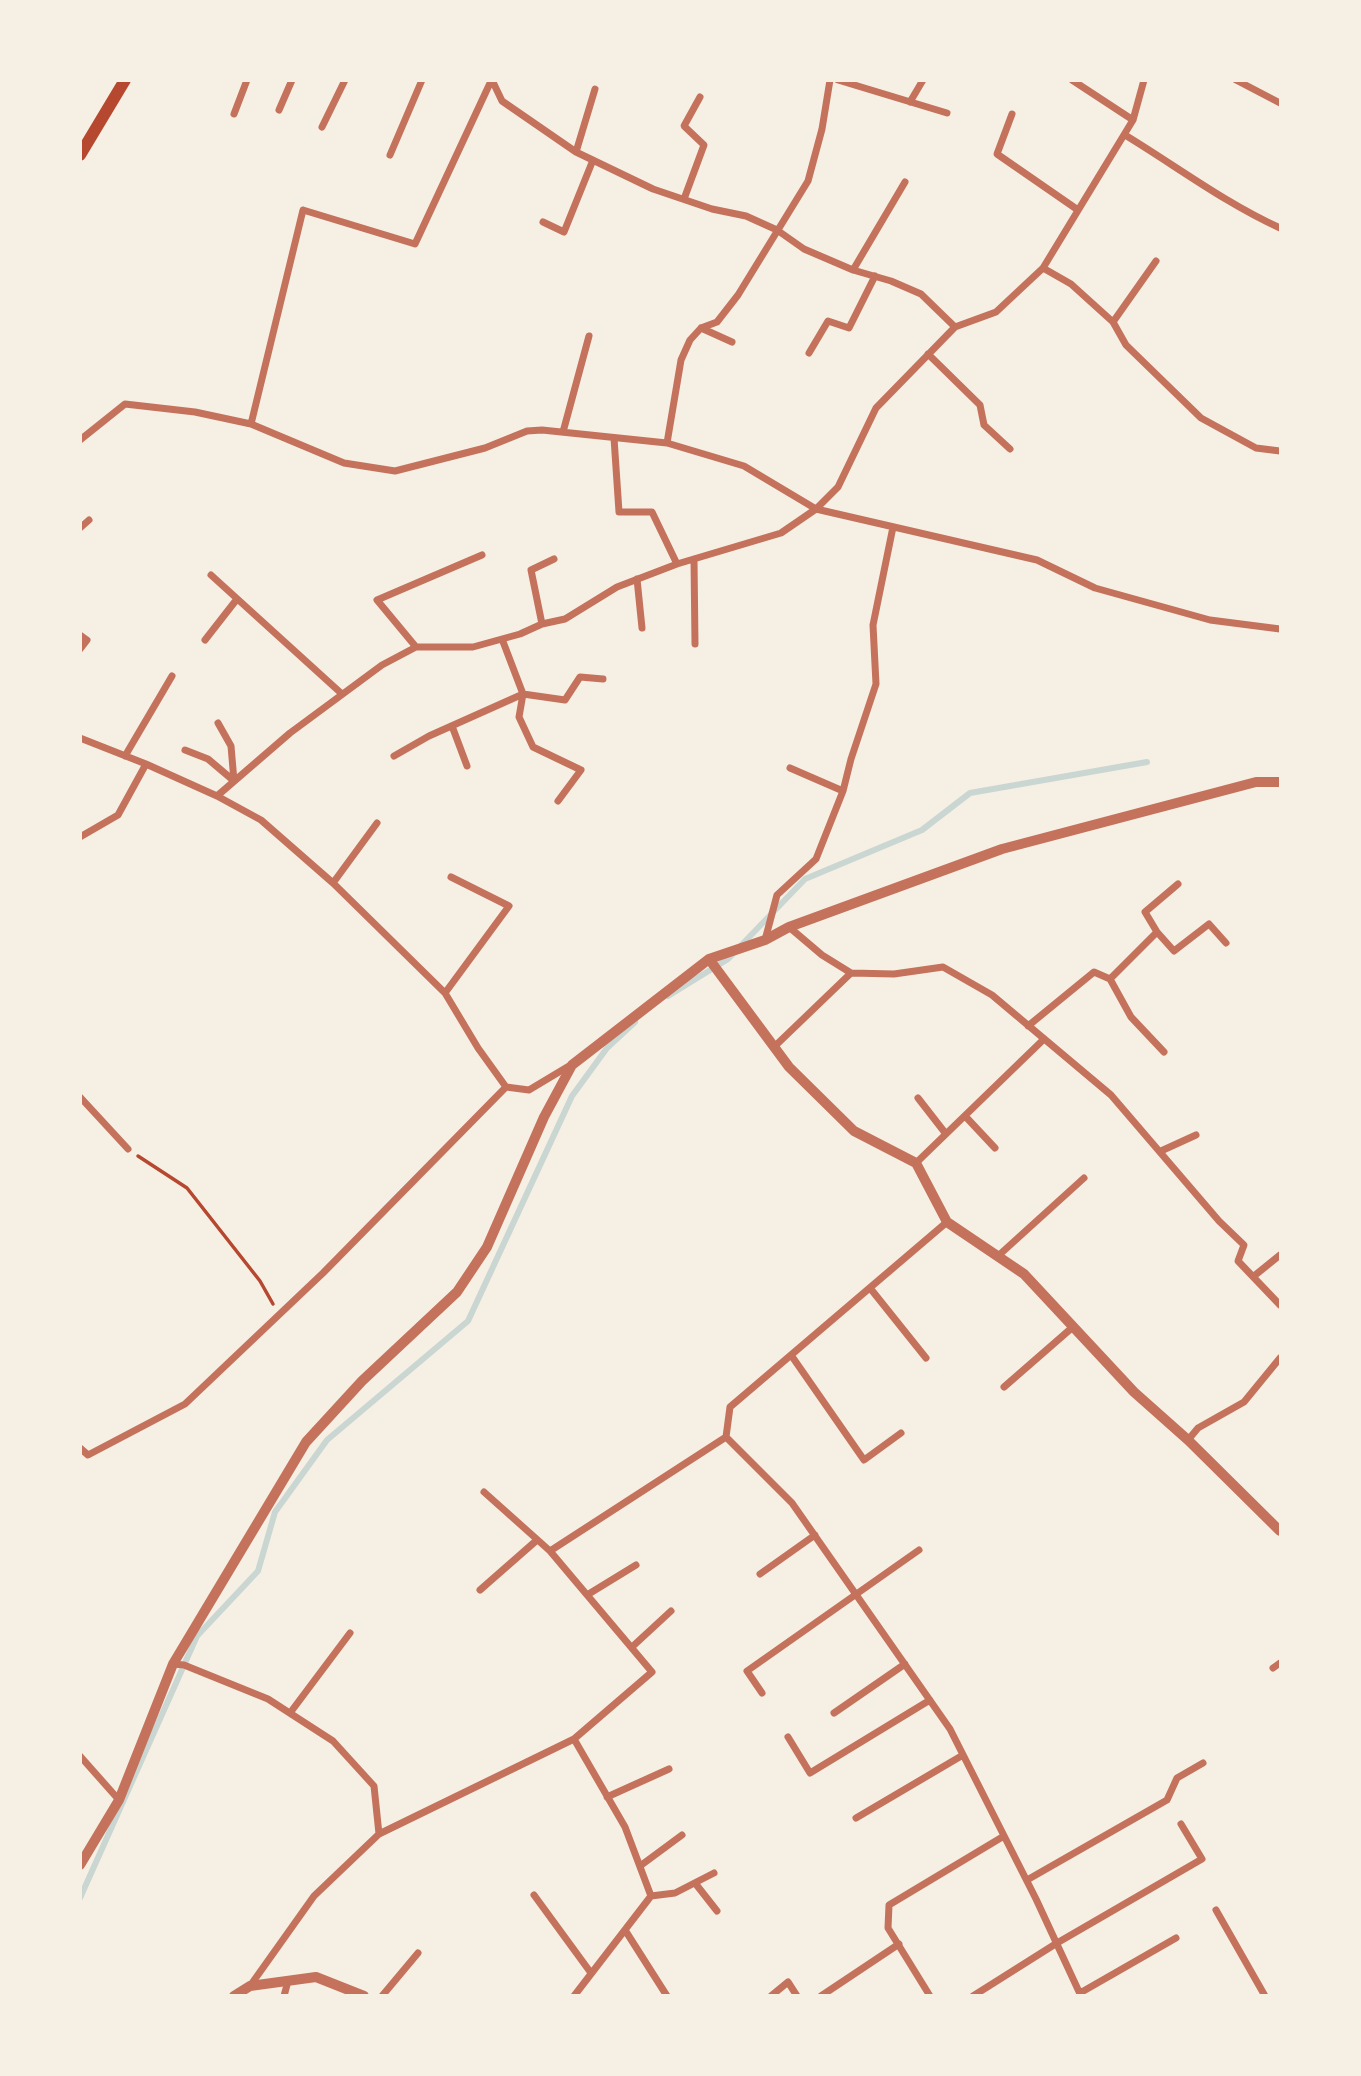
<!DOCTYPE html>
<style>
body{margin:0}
#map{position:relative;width:1361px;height:2076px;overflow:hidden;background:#f6efe4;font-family:Mulish,sans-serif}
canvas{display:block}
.frame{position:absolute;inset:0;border:82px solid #f6efe4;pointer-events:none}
</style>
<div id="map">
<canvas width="1361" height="2076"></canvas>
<div class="frame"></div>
</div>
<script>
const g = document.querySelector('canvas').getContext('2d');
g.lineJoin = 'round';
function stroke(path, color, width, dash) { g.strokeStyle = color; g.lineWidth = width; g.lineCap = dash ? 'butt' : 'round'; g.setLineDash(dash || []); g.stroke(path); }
stroke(new Path2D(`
 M 668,996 L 728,959 L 805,879 L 922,830 L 970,793 L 1147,762
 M 80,1898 L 197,1636 L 258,1571 L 275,1512 L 327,1440 L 468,1321 L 572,1096 L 607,1048 L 635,1022`), '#c9d6d2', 6);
stroke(new Path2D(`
 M 138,1156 L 187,1188 L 260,1281 L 273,1304`), '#b5482f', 3.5);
stroke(new Path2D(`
 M 492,80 L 502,101 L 576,152 L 653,189 L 712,209 L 746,216 L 777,230 L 804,249 L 853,270 L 891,281 L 921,294 L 955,327
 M 838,80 L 947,113
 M 1072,80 L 1133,120
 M 1236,80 L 1280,103
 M 910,102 L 923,80
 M 279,110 L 292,80
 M 234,114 L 247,80
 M 1012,114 L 997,154 L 1078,210
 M 322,127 L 345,80
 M 1125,135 C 1176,166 1225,203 1280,228
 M 576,152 L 595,89
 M 390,155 L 422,80
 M 684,199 L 704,145 L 684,126 L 700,97
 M 543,222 L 564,232 L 593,160
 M 1043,268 L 1071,284 L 1113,322 L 1126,345 L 1201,418 L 1256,448 L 1280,451
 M 853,270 L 905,182
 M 1113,322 L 1156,261
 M 701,328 L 732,342
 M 809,353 L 828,321 L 849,328 L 875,276
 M 928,354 L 980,405 L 984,425 L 1010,449
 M 251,424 L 303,210 L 415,244 L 491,81
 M 563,432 L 589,336
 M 614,438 L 619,512 L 652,512 L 677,564
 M 80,440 L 125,404 L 195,412 L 251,424 L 344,463 L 395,471 L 485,448 L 527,431 L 542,430 L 667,443 L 744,466 L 816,509 L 1037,560 L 1095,588 L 1210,620 L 1280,629
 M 667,443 L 681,360 L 690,340 L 701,328 L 717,322 L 738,295 L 808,181 L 822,129 L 830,80
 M 80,528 L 89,520
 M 694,559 L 695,644
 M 211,575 L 342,694
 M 637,579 L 642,628
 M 542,624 L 531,570 L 554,559
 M 80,635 L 87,640 L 80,649
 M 502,639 L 523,694 L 519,717 L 533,747 L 581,770 L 558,801
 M 205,640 L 237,599
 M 416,647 L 377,600 L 482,555
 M 218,723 L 231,746 L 234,781
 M 452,726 L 467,766
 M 80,738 L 146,764 L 217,796 L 261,820 L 333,883 L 445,993 L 478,1048 L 506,1087 L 529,1090 L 569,1066
 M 185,750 L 208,759 L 234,781
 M 125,756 L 172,676
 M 394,756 L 429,736 L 523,694 L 565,700 L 580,677 L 603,679
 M 790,768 L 843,791
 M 217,796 L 290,733 L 382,665 L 416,647 L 473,647 L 520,634 L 542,624 L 565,619 L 617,587 L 677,564 L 781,533 L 816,509 L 838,487 L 876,408 L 955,327 L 996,312 L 1043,268 L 1133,120 L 1144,80
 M 80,837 L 118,815 L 146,764
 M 333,883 L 377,823
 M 1178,884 L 1145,912 L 1157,932 L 1174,951 L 1209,924 L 1226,943
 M 789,927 L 822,955 L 851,973 L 894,974 L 943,967 L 992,995 L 1111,1095 L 1219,1221 L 1244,1245 L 1238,1261 L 1280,1305
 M 765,940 L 777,895 L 816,859 L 843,791 L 851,759 L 876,684 L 873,625 L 893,527
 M 1110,979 L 1131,1017 L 1164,1052
 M 445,993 L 509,906 L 451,877
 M 1028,1026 L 1094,972 L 1110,979 L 1157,932
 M 774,1047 L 851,973
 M 80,1097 L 128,1149
 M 918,1098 L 946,1134
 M 965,1116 L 995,1148
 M 1161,1151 L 1196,1135
 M 916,1163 L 1044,1039
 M 998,1256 L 1084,1178
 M 1254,1276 L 1280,1255
 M 870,1288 L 926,1358
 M 791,1355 L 864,1460 L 901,1433
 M 1004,1387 L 1074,1326
 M 726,1437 L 730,1407 L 947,1222
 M 1188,1440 L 1198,1428 L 1244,1402 L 1280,1358
 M 80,1448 L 88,1455 L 185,1404 L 323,1273 L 506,1087
 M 484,1492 L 550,1551
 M 760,1574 L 815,1535
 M 480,1590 L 537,1540
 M 587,1595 L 636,1565
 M 632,1647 L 671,1611
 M 173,1664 L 184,1665 L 268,1699 L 333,1741 L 374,1786 L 379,1834
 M 1273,1668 L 1280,1663
 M 762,1693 L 747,1671 L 919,1550
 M 290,1713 L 350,1633
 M 834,1713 L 905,1664
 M 788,1737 L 810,1773 L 930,1700
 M 574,1739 L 625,1827 L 651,1896
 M 80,1756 L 119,1800
 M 607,1797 L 669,1769
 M 856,1818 L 963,1755
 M 640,1866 L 682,1835
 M 1027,1880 L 1167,1800 L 1177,1778 L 1203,1763
 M 695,1883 L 717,1911
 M 534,1895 L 591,1973
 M 651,1896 L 675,1893 L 714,1873
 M 1216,1910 L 1265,1996
 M 625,1930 L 667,1996
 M 250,1986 L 314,1896 L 379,1834 L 574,1739 L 652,1672 L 550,1551 L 726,1437 L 792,1503 L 950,1729 L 1036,1899 L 1081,1996
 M 1080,1993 L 1176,1938
 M 284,1996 L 288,1981
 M 382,1996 L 418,1953
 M 574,1996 L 651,1896
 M 771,1996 L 788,1982 L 797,1996
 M 821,1996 L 899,1944
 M 930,1996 L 888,1928 L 889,1905 L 1004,1836
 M 973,1996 L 1057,1943 L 1202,1859 L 1181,1824`), '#c5725c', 7);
stroke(new Path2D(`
 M 709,959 L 789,1067 L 854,1131 L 916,1163 L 947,1222 L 1024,1274 L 1134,1392 L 1188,1440 L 1280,1531
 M 80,1865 L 119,1800 L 173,1664 L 306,1442 L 362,1381 L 457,1292 L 487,1247 L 544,1117 L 572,1065 L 709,959 L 765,940 L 789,927 L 1002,849 L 1256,782 L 1280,782
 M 234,1996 L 250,1986 L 316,1977 L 364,1996`), '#c5725c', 10);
stroke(new Path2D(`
 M 80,155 L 125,80`), '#b5482f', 12);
</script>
